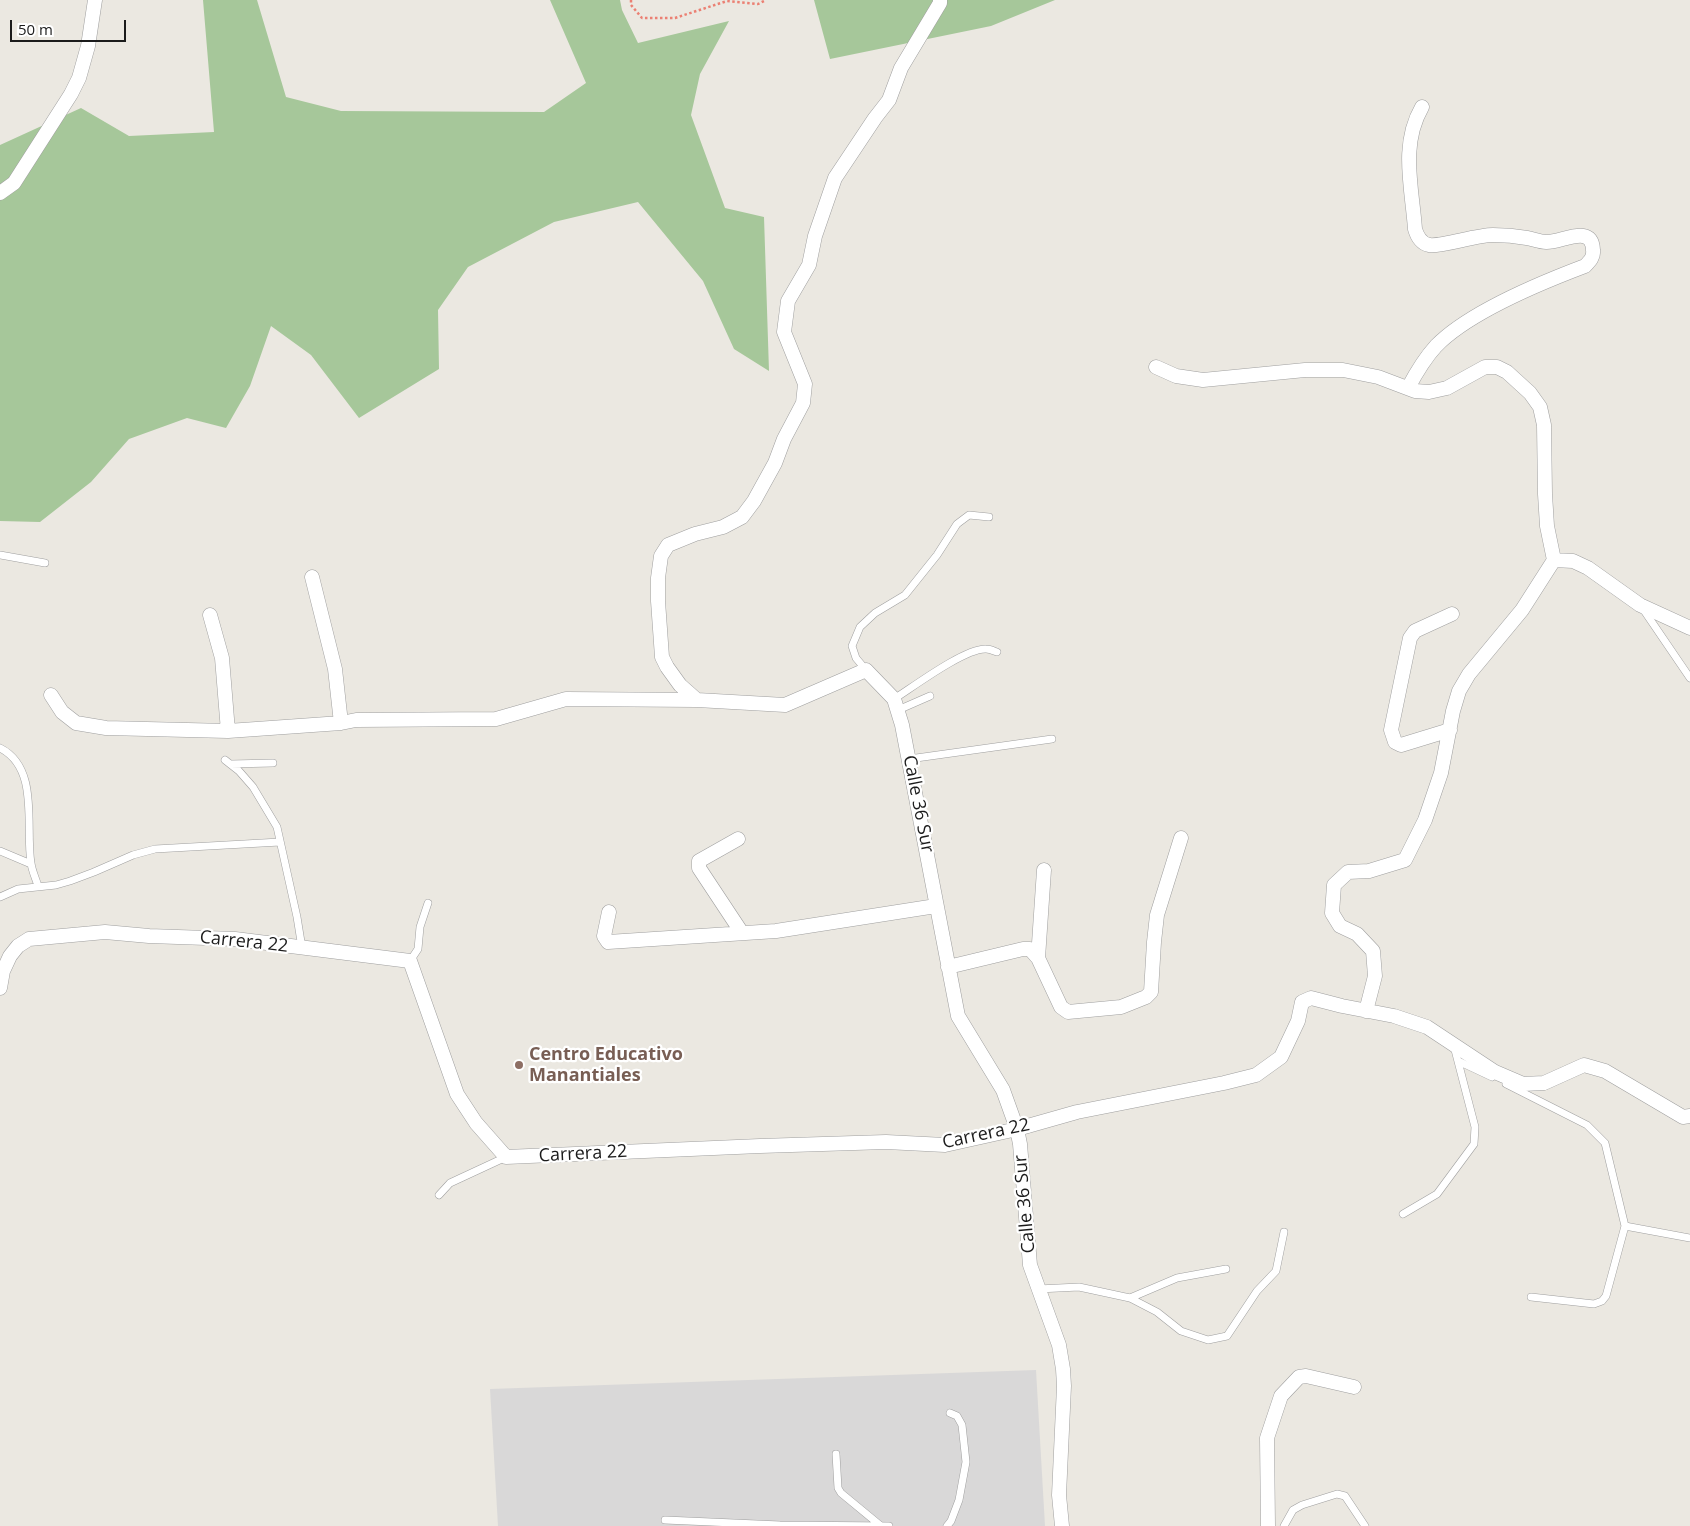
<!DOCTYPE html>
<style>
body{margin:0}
#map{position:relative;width:1690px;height:1526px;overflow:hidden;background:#ebe8e1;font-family:"Open Sans",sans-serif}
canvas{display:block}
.scale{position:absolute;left:10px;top:20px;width:116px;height:22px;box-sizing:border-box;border:2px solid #1b1b1b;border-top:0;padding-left:6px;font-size:15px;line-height:18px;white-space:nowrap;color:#1b1b1b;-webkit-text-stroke:4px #fff;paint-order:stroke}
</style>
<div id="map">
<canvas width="1690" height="1526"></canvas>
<div class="scale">50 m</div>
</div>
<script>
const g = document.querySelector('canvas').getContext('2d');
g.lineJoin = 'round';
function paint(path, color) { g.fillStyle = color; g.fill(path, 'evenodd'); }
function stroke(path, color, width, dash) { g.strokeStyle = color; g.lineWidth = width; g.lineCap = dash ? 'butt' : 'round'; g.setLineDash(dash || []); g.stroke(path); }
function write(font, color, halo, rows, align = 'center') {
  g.font = font + ' "Open Sans",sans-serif'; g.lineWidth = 4.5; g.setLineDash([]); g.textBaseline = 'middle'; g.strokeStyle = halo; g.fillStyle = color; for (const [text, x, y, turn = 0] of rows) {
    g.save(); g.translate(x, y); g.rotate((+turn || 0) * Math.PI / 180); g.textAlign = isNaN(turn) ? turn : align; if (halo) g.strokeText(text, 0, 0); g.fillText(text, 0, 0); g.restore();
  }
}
paint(new Path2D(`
 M 1036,1370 L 1045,1526 L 498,1526 L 490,1389 Z`), '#d9d8d8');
paint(new Path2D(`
 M 203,0 L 257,0 L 286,97 L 341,111 L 544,112 L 586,83 L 550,0 L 620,0 L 622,10 L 638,43 L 729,21 L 700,74 L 691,115 L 725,208 L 764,217 L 769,371 L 734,349 L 703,281 L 638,202 L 554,222 L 468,267 L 438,310 L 439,369 L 359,418 L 311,355 L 271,326 L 250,386 L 226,428 L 187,418 L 129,439 L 91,482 L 40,522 L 0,521 L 0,145 L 81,108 L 129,136 L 214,132 Z
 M 814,0 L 1055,0 L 991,26 L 830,59 Z`), '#a6c79a');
const lane = new Path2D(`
 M 0,555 L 45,563
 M 1643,609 L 1690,678
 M 866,670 L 856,658 L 852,646 L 860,627 L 875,613 L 905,595 L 937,555 L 957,524 L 969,515 L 989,517
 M 894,699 C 913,687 965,648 986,649 C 990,649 994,651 997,652
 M 898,710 L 930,696
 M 0,748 C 40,768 25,827 31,863 C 32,871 36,879 38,886
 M 909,759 L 1052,739
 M 225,760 L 239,771 L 253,787 L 277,827 L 297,917 L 302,948
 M 231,764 L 273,763
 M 0,851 L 31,864
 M 0,897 L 18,889 L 56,885 L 70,881 L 94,872 L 133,855 L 155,849 L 280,842
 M 410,961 L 418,949 L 420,927 L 428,903
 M 1458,1061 L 1492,1077
 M 1506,1084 L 1587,1125 L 1605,1143 L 1625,1226 L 1606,1296 L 1602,1301 L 1594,1304 L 1531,1297
 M 439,1195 L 450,1183 L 506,1157
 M 1403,1214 L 1437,1194 L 1474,1144 L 1475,1127 L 1454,1046
 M 1625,1226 L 1690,1238
 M 1038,1289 L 1079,1287 L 1130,1298 L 1157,1312 L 1181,1331 L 1208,1340 L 1227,1336 L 1257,1291 L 1276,1271 L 1284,1232
 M 1130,1298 L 1177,1278 L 1226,1269
 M 836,1454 L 838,1488 L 841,1493 L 881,1526
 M 665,1520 L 780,1525 L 889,1526
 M 947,1526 L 951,1521 L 959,1500 L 966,1462 L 962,1425 L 957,1416 L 950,1413
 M 1284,1526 L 1293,1510 L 1302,1505 L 1337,1494 L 1345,1496 L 1365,1526`);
const street = new Path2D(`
 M 0,193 L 14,183 L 71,94 L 79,78 L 88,46 L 95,0
 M 1156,367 L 1176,376 L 1203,380 L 1305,370 L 1343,370 L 1378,377 L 1415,391 L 1429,392 L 1447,388 L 1485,367 L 1497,367 L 1507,372 L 1530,393 L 1540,407 L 1544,425 L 1545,494 L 1547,526 L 1554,560
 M 1408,388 C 1416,373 1424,359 1436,346 C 1469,312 1540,283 1585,266 C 1590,261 1594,257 1593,250 C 1592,223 1561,243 1546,242 C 1540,242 1533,239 1527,238 C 1516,236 1504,235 1493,235 C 1475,235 1442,247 1429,245 C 1420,243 1417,236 1415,229 C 1412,187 1400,145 1422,107
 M 312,577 L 335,669 L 341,723
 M 210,615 L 222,658 L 228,731
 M 51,695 L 62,712 L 76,723 L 106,728 L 228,731 L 341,723 L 356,720 L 496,719 L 566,699 L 697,700 L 785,705 L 866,670 L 894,699 L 902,725 L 958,1016 L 1003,1090 L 1017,1129 L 1020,1144 L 1030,1265 L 1059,1345 L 1063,1369 L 1064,1386 L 1059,1495 L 1062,1526
 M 697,700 L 680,685 L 667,667 L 662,657 L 658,601 L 658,578 L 661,556 L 668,545 L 695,534 L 723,527 L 742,517 L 754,501 L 775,463 L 784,439 L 803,403 L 805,384 L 784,332 L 788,301 L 809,265 L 815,236 L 835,178 L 875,118 L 889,100 L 901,68 L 940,3 L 940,0
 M 1450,730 L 1401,745 L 1395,742 L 1391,730 L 1410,638 L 1415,631 L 1452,614
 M 738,839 L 699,861 L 699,868 L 742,933
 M 609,912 L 604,936 L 608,942 L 776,931 L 936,906
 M 1038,958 L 1044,870
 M 948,967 L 1023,949 L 1030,949 L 1038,958 L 1061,1007 L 1068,1012 L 1121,1007 L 1146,997 L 1151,992 L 1154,942 L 1157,915 L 1181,838
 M 0,988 L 3,971 L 10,956 L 18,946 L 29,939 L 105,932 L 149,936 L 235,939 L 410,961 L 457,1094 L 476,1123 L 506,1157 L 760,1146 L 886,1142 L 945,1145 L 1017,1129 L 1077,1112 L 1224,1083 L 1256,1075 L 1281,1057 L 1298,1021 L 1302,1002 L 1311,998 L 1342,1006 L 1394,1016 L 1427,1027 L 1495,1072 L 1523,1084 L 1544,1083 L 1584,1065 L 1605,1071 L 1683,1117 L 1690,1116
 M 1366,1011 L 1375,976 L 1373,951 L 1357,934 L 1340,926 L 1332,913 L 1334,885 L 1348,872 L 1369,871 L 1405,860 L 1425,820 L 1441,773 L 1453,711 L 1459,691 L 1469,674 L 1522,610 L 1554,560 L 1573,561 L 1588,568 L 1640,605 L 1690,628
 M 1268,1526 L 1267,1438 L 1281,1396 L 1299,1377 L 1306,1376 L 1354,1387`);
stroke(lane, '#9f9f9f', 8);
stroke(street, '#9f9f9f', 15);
stroke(new Path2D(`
 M 631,0 L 631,5 L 642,18 L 675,18 L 727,1 L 758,4 L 766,0`), '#eb8073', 2.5, [2.5, 2.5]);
stroke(lane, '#fff', 7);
stroke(street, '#fff', 14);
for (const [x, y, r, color] of [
 [519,1065,5,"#8d6e63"]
]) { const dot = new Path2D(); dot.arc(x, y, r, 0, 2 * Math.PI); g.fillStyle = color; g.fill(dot); stroke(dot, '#fff', 2); }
write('18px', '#1b1b1b', '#fff', [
 ["Calle 36 Sur",918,804,79],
 ["Carrera 22",244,942,6],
 ["Carrera 22",986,1134,-12],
 ["Carrera 22",583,1154,-3],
 ["Calle 36 Sur",1025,1204,-95]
]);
write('bold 18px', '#785e54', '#fff', [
 ["Centro Educativo",529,1055],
 ["Manantiales",529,1076]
], 'left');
</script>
